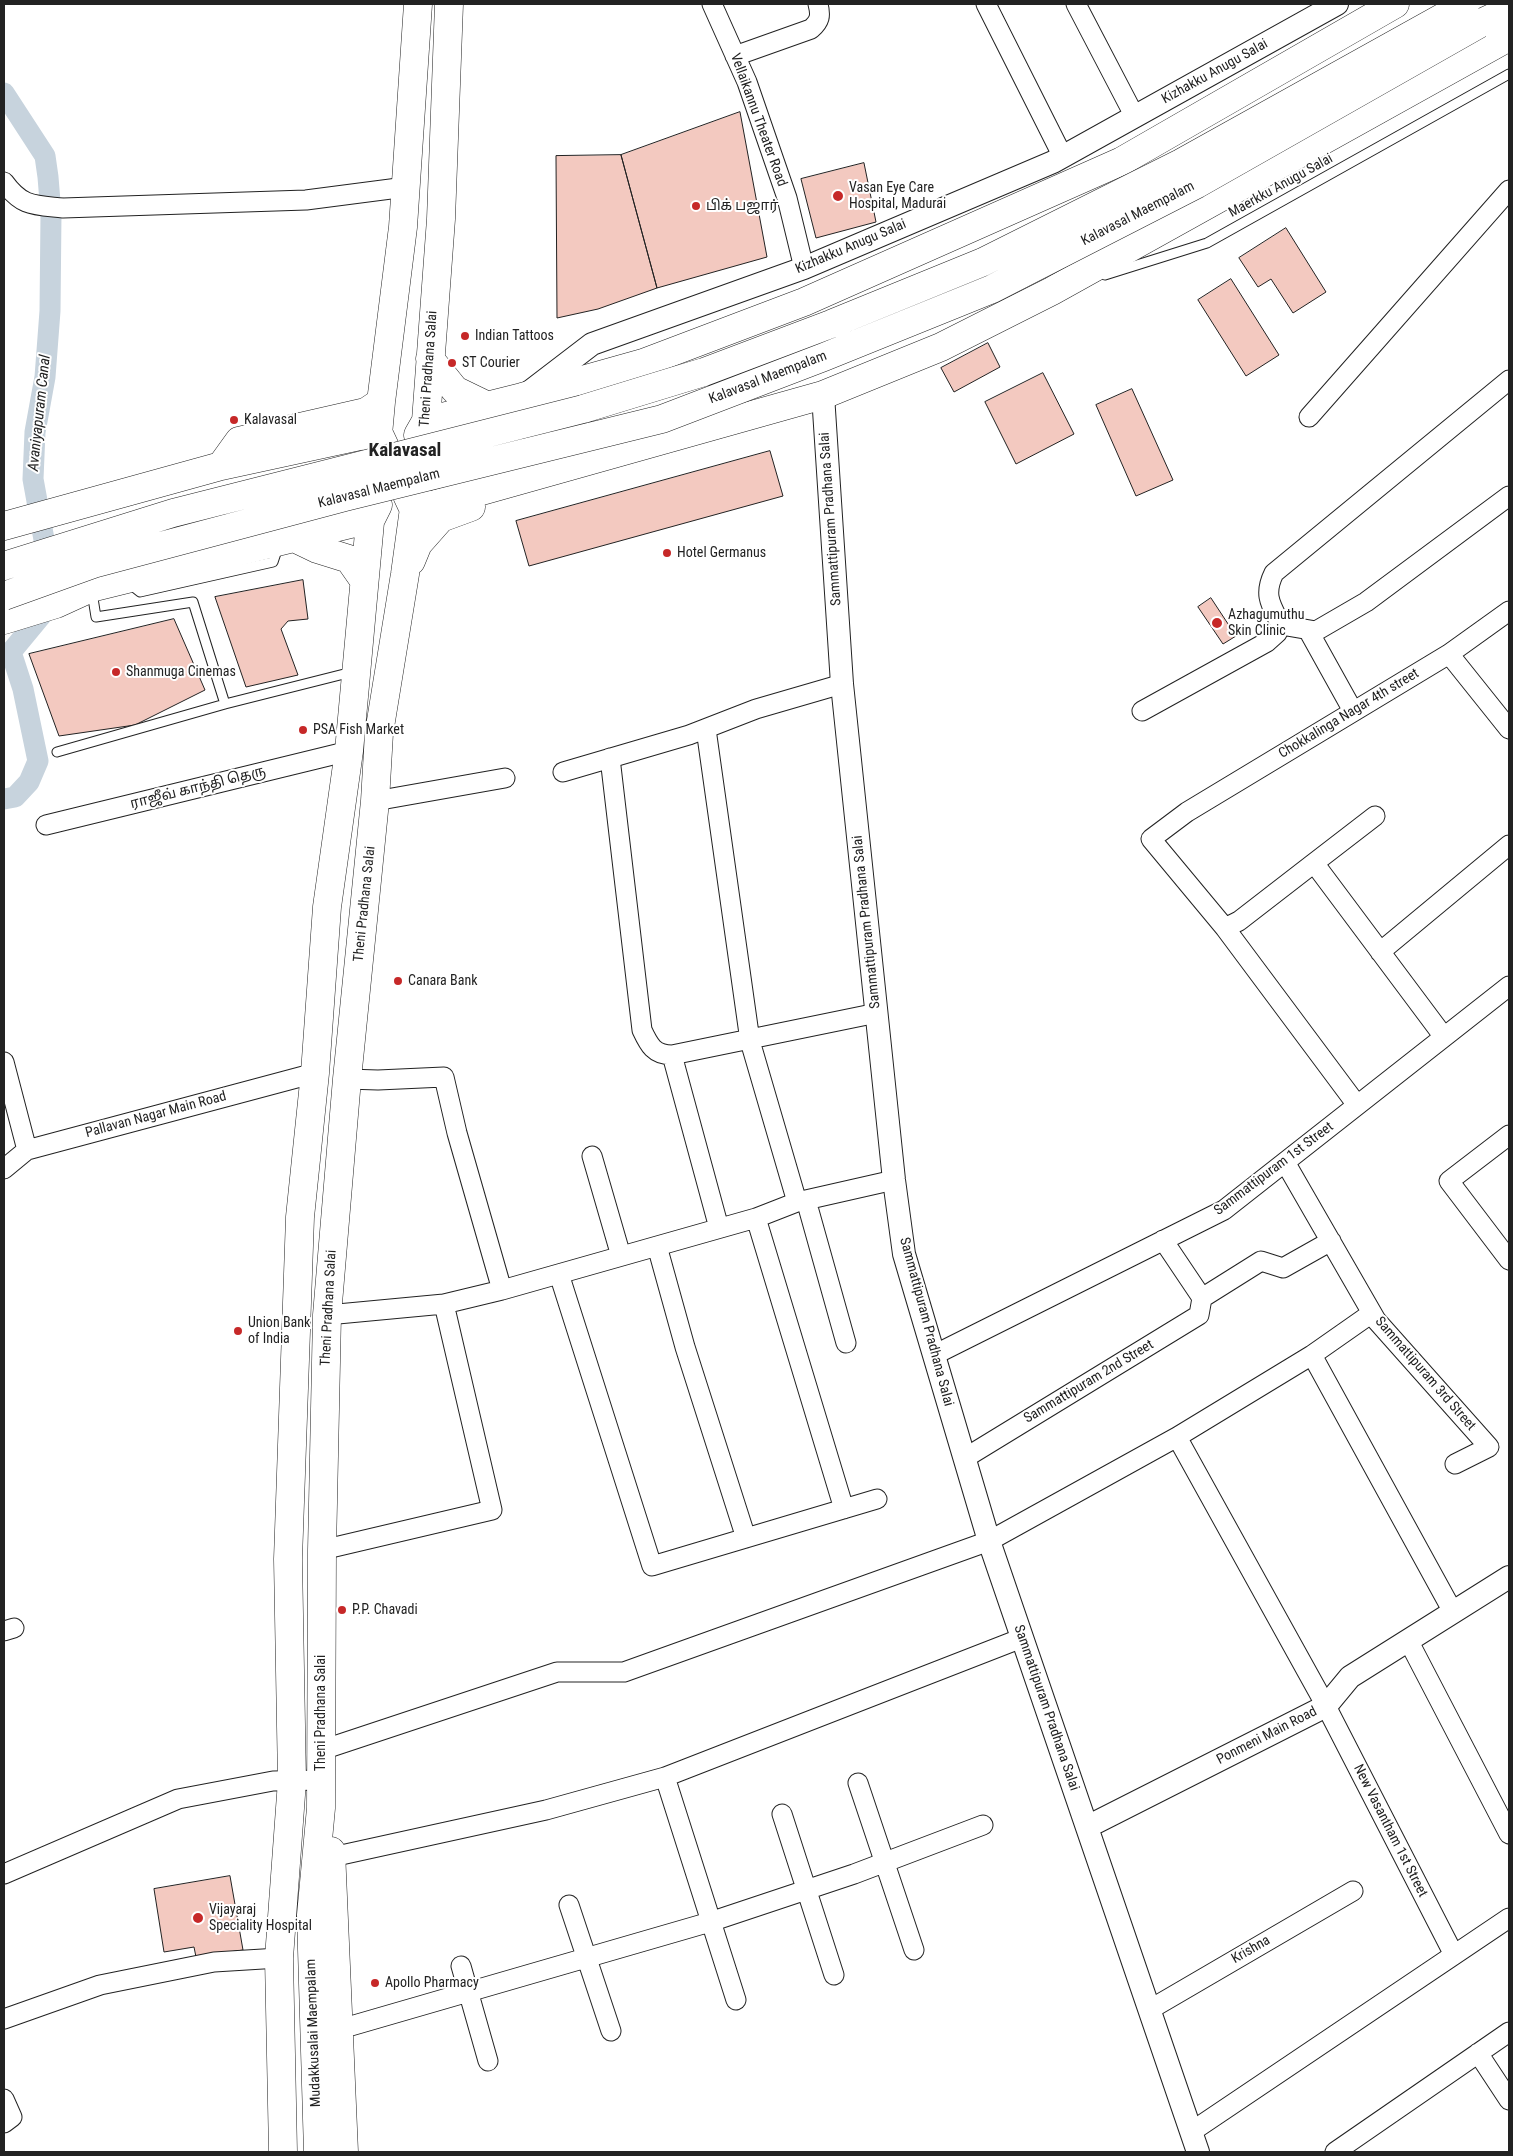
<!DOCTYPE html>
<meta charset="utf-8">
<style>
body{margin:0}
#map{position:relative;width:1513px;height:2156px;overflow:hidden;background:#fff;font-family:"Roboto Condensed",sans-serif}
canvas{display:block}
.frame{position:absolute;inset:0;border:5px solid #222;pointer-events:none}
</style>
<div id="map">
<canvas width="1513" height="2156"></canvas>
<div class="frame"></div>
</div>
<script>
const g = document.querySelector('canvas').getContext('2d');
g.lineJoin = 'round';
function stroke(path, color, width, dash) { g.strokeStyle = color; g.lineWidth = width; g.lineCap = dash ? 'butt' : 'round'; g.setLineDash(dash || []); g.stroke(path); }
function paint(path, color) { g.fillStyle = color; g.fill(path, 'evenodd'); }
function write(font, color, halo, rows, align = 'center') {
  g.font = font + ' "Roboto Condensed","Noto Sans Tamil",sans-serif'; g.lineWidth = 4; g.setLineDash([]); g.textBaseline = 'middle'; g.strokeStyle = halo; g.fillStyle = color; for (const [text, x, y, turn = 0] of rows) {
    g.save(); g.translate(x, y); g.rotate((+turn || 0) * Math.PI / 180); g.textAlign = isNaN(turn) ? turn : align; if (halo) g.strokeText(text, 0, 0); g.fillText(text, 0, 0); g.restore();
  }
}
stroke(new Path2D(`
 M 4,93 L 45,156 L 48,177 L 51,214 L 50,311 L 45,377 L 35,432 L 33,479 L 49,567
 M 4,799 L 15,797 L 29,782 L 38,761 L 23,689 L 11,652 L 49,606`), '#c7d3dd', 21);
const building = new Path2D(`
 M 740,112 L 767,257 L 657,288 L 621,155 Z
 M 621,155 L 657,288 L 598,309 L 557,318 L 556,156 Z
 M 864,163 L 876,222 L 816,238 L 801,179 Z
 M 1286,228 L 1326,292 L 1293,313 L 1271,279 L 1258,287 L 1239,258 Z
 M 1231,279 L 1279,355 L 1246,376 L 1198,300 Z
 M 988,343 L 1000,367 L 954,392 L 941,368 Z
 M 1043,373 L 1074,434 L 1016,464 L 985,402 Z
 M 1132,389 L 1173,480 L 1136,496 L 1096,405 Z
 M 770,451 L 783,496 L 529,566 L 516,521 Z
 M 303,580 L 308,619 L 288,621 L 281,629 L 298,675 L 246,687 L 215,597 Z
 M 1211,598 L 1236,636 L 1223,644 L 1198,607 Z
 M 174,619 L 205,690 L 135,725 L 59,736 L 29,654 Z
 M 230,1876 L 243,1950 L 196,1957 L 194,1947 L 164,1952 L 154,1889 Z`);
paint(building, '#f3c9c0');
stroke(building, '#222', 1);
const service = new Path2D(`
 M 1105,275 L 1207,243 L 1509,74
 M 130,584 L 140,592 L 273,562 L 278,547
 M 92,592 L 96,617 L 193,602 L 225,704
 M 57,752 L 225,704 L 352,672`);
const minor = new Path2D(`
 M 712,4 L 747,82 L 787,198 L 804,268
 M 986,4 L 1063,157
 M 1076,4 L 1135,117
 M 735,56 L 811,29 C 820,21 821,16 818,4
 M 4,182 C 22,207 34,205 63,208 L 306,200 L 406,187
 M 1309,417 L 1509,190
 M 1281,625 L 1316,631 L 1366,602 L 1509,496
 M 1308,630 L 1353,711
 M 1449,654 L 1509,729
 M 1142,711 L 1267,642 L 1277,633 L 1281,625 C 1271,605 1263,595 1274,573 L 1509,380
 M 706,729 L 750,1041 L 797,1202
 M 610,758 L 642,1030 C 649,1045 654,1055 672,1055 L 877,1013
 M 563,772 L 689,735 L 756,709 L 842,684
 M 375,801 L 505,778
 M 1375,816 L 1314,863 L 1444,1037
 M 46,825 L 349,751
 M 1225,928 L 1239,921 L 1314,863
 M 1380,952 L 1509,845
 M 672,1055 L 719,1228
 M 4,1062 L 27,1150
 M 347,1079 L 378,1080 L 444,1077 L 457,1133 L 502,1290
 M 1357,1105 L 1225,928 L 1151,839 L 1187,812 L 1449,654 L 1509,611
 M 1509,1135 L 1449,1181 L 1509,1260
 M 592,1156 L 621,1256
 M 1285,1162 L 1376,1320 L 1489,1447 L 1455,1464
 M 4,1169 L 27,1150 L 315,1073
 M 806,1200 L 846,1343
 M 756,1218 L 844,1509
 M 1163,1240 L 1202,1298 L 1261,1261 L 1283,1268 L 1331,1241
 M 657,1246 L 685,1347 L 746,1538
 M 559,1274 L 652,1566 L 877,1499
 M 1372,1313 L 1312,1355 L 1453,1612
 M 327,1315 L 444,1304 L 502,1290 L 756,1218 L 797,1202 L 894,1180
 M 934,1355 L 1224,1210 L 1509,986
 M 1177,1437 L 1326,1706 L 1454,1955
 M 965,1458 L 1199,1315 L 1202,1298
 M 322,1550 L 492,1510 L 444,1304
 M 4,1631 L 14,1628
 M 1408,1640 L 1509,1834
 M 322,1750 L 557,1672 L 624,1672 L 989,1541 L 1177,1437 L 1312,1355
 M 858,1783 L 914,1950
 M 782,1814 L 834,1975
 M 332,1857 L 546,1810 L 665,1777
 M 4,1874 L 178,1799 L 273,1781 L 321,1780
 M 569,1905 L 611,2031
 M 461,1966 L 488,2061
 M 736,2000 L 665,1777 L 1022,1638
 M 1149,2010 L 1353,1891
 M 4,2019 L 100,1985 L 214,1962 L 279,1958
 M 337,2030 L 710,1922 L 854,1874 L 983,1825
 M 1478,2053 L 1509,2100
 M 4,2099 L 12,2117 L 4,2123
 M 1191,2132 L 1509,1918
 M 1335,2152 L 1509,2032`);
const tertiary = new Path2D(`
 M 528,393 L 592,344 L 804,268 L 1053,162 L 1337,4
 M 823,395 L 842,684 L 894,1180 L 904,1254 L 989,1541 L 1198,2152
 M 1087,1827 L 1326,1706 L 1350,1677 L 1509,1577`);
const primary = new Path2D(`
 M 1479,24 L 1509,10
 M 430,359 L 455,390 L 488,406
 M 418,435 L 426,421 L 522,397 L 643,363 L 804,302 L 1122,161 L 1395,4
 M 221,466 L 239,441 L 366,412 L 381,402
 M 407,495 L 414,510 L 823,395 L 941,347 L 1052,291 L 1509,37
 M 4,526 L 221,466 L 378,432 L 385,447
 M 292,537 L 317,549 L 349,559 L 363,579
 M 411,561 L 418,544 L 441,518 L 471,507
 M 4,620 L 56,604 L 91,588 L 371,519 L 378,505
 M 331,1851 L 344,2152
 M 283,2152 L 279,1958 L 292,1781 L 288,1559 L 300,1217 L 315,1073 L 327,907 L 349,751 L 381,402 L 403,227 L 418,4
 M 318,2152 L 311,1915 L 321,1808 L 322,1550 L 327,1315 L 347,1079 L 375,801 L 379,733 L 405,574 L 426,421 L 441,219 L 449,4`);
stroke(service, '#222', 11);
stroke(minor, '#222', 21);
stroke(tertiary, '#222', 24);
stroke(primary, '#222', 29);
stroke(service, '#fff', 9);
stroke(minor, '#fff', 19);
stroke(tertiary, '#fff', 22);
stroke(primary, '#fff', 28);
const primaryBridge = new Path2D(`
 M 4,566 L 173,513 L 583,409 L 704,372 L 831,324 L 983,262 L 1181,163 L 1465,5
 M 4,596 L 93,564 L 345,497 L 662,419 L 824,357 L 992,289 L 1197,184 L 1479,24`);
stroke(primaryBridge, '#222', 29, []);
stroke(primaryBridge, '#fff', 28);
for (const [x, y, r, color] of [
 [838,196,6,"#c62828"],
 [696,206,5,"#c62828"],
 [465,336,5,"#c62828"],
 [452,363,5,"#c62828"],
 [234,420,5,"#c62828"],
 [667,553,5,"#c62828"],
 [1217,623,6,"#c62828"],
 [116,672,5,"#c62828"],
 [303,730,5,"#c62828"],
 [398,981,5,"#c62828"],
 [238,1331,5,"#c62828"],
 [342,1610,5,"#c62828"],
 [198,1918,6,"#c62828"],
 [375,1983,5,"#c62828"]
]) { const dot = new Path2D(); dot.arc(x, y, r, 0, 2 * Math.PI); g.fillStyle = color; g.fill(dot); stroke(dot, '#fff', 2); }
write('14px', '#222', '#fff', [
 ["Kizhakku Anugu Salai",1215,72,-29],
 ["Vellaikannu Theater Road",758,120,70],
 ["Maerkku Anugu Salai",1281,186,-29],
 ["Kalavasal Maempalam",1138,214,-27],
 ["Kizhakku Anugu Salai",851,247,-23],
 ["Theni Pradhana Salai",429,369,-86],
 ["Kalavasal Maempalam",768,378,-21],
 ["Kalavasal Maempalam",379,489,-14],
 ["Sammattipuram Pradhana Salai",831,519,-94],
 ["Chokkalinga Nagar 4th street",1349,714,-31],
 ["ராஜீவ் காந்தி தெரு",198,788,-14],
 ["Theni Pradhana Salai",365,904,-84],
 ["Sammattipuram Pradhana Salai",867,922,-96],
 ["Pallavan Nagar Main Road",156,1115,-15],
 ["Sammattipuram 1st Street",1274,1169,-37],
 ["Theni Pradhana Salai",329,1308,-87],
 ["Sammattipuram Pradhana Salai",926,1322,75],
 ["Sammattipuram 3rd Street",1425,1374,49],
 ["Sammattipuram 2nd Street",1089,1382,-31],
 ["Sammattipuram Pradhana Salai",1046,1708,71],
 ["Theni Pradhana Salai",321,1713,-90],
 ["Ponmeni Main Road",1267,1736,-27],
 ["New Vasantham 1st Street",1390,1831,63],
 ["Krishna",1251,1950,-30],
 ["Mudakkusalai Maempalam",314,2033,-92]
]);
write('14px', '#222', '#fff', [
 ["Vasan Eye Care",849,188],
 ["Hospital, Madurai",849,204],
 ["பிக் பஜார்",706,206],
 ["Indian Tattoos",475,336],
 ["ST Courier",462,363],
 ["Kalavasal",244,420],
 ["Hotel Germanus",677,553],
 ["Azhagumuthu",1228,615],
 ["Skin Clinic",1228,631],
 ["Shanmuga Cinemas",126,672],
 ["PSA Fish Market",313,730],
 ["Canara Bank",408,981],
 ["Union Bank",248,1323],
 ["of India",248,1339],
 ["P.P. Chavadi",352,1610],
 ["Vijayaraj",209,1910],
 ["Speciality Hospital",209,1926],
 ["Apollo Pharmacy",385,1983]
], 'left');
write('italic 15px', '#222', '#fff', [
 ["Avaniyapuram Canal",40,413,-84]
]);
write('bold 19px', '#222', '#fff', [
 ["Kalavasal",405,451]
]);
</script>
